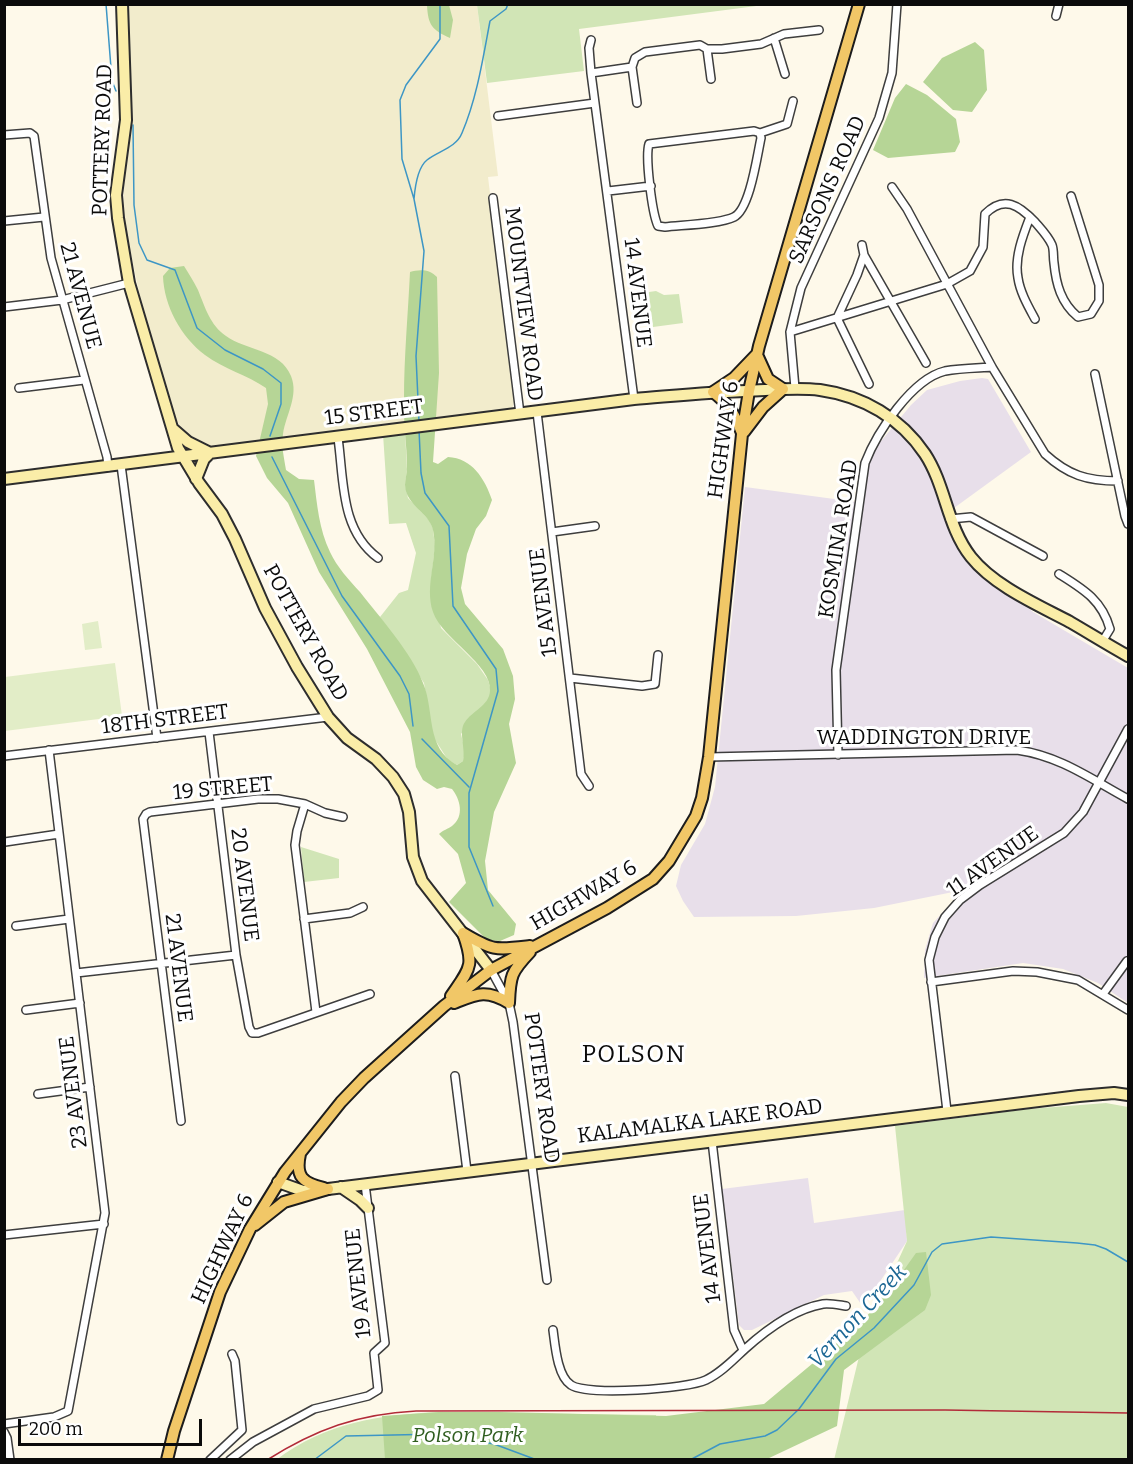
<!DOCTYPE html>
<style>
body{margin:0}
#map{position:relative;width:1133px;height:1464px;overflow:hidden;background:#fef9ea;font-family:Bitter,serif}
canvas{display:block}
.frame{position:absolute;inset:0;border:6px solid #0b0b0b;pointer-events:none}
.scale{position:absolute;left:18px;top:1419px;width:184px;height:27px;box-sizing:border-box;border:3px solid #0b0b0b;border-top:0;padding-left:8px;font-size:18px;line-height:21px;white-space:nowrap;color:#0b0b0b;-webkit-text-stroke:4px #fff;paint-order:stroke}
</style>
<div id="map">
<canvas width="1133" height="1464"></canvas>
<div class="frame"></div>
<div class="scale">200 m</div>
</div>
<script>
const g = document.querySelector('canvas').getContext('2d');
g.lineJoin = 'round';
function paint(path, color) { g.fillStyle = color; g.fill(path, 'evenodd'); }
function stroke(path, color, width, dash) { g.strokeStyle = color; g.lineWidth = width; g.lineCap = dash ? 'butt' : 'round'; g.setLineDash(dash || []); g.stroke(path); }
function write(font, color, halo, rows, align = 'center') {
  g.font = font + ' Bitter,serif'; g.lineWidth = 6; g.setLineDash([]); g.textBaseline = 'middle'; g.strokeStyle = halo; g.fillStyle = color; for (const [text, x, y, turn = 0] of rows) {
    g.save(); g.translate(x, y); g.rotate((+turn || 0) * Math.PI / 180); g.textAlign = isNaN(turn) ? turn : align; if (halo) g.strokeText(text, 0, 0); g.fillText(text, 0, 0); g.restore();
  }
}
paint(new Path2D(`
 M 982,378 L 988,379 L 1031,452 L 943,516 L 957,546 L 978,571 L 1022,601 L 1033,612 L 1128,668 L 1128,1003 L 1098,983 L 1063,969 L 1023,963 L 924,978 L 925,950 L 933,923 L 958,896 L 953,892 L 874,908 L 796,916 L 694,917 L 683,901 L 676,886 L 681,865 L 705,824 L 715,787 L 745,487 L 864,503 L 869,465 L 877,446 L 911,405 L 927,390 L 960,381 Z
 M 808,1178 L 814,1223 L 905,1210 L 907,1241 L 863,1307 L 852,1291 L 824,1295 L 752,1330 L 744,1330 L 739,1325 L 722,1189 Z`), '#e8dfea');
paint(new Path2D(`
 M 127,5 L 477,5 L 498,176 L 488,177 L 515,398 L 512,409 L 223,446 L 209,447 L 185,435 L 175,417 L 142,306 L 123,217 L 124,179 L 128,148 L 131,94 Z`), '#f2eccc');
paint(new Path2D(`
 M 477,5 L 477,4 L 764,5 L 579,29 L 584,71 L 487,83 Z
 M 656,291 L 664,295 L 679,294 L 683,323 L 653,327 L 647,295 L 649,292 Z
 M 405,431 L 407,469 L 405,485 L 408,498 L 430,521 L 433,529 L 435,546 L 431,581 L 441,628 L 477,664 L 488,680 L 491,690 L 489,699 L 461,734 L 465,751 L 463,761 L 457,765 L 448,760 L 432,735 L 424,683 L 380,617 L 399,593 L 408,590 L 416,553 L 406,523 L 389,524 L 383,434 Z
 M 301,847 L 339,859 L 339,878 L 304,882 Z
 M 1106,1103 L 1128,1107 L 1128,1459 L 834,1460 L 864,1336 L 907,1241 L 895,1126 L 1029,1109 Z
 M 440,1412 L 656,1415 L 660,1459 L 276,1460 C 326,1422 379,1415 440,1412 Z`), '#d1e5b6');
paint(new Path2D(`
 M 427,5 L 449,5 L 453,20 L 450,38 C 432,30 428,25 427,5 Z
 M 975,42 L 984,50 L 987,90 L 972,112 L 953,110 L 923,82 L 942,58 Z
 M 906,84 L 927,95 L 956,119 L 960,142 L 955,152 L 888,158 L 873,150 L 895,98 Z
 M 184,266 C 189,274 194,282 198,290 C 205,307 210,325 226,336 C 245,350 281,350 291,376 C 299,396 286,414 283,434 C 281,446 284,457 286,470 L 299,479 L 314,480 C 317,504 319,529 330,552 C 337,567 349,580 360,592 C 379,616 413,655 423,683 C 435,711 425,748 457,765 L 463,761 C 466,749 458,731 465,722 C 472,711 489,706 490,691 C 492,664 442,639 433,612 C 424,585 439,557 433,530 C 429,512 406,506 405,485 C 405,480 407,473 407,467 C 407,445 403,422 404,399 C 404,357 408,314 410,272 C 419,269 430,269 437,277 L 439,373 L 433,462 L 438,464 L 448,457 C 472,458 485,479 492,500 L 486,516 L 476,529 L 467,554 L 461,588 L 465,604 L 503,649 L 513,676 L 515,699 L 509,724 L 516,763 L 494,812 L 485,861 L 488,890 L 516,924 L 514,935 L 500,941 L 487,940 L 449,902 L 466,883 L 458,854 L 439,834 C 443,830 448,829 452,826 C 465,816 460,799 452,789 L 444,787 L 437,789 L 423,780 L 416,767 L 410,732 L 367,649 L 319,572 L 288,503 L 267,478 L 256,456 L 268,404 L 266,388 C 247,375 224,369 205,355 C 181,337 164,306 163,276 L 170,268 Z
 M 926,1252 L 931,1295 L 925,1310 L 844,1370 L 837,1426 L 767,1459 L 385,1459 L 382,1416 L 440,1412 L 500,1412 L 666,1416 L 764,1404 L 855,1328 L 884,1298 L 916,1253 Z`), '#b6d596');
paint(new Path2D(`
 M 98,621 L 102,648 L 85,650 L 82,624 Z
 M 115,663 L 122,716 L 5,731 L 5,677 Z`), '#e2edc7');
stroke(new Path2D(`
 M 106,4 L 112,81 L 116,91
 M 133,125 L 134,205 L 139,243 L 147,260 L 175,270 L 197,328 L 225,350 L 263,369 L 281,383 L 281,404 L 270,436
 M 414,199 C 415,187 417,168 427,160 C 438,151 456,148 462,133 C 477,98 483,58 490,21 L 506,9 L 508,4
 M 419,422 L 416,356 L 424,251 L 414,199 L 402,159 L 400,100 L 406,85 L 440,39 L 440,4
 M 419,430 L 421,473 L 425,493 L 449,526 L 453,606 L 496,669 L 498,691 L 469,793 L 469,847 L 493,906
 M 272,457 L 342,596 L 400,676 L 409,694 L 413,726
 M 422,739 L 469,787
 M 314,1460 L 346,1436 L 440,1434 L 494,1444 L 537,1460
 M 602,1460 L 645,1460
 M 690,1460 L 720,1444 L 765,1436 L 777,1430 L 799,1409 L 836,1359 L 874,1328 L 914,1285 L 932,1252 L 942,1244 L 991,1237 L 1077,1243 L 1095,1245 L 1106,1249 L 1128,1262`), '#3d96c5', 1.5);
const street = new Path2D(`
 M 1056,16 L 1059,4
 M 774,38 L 785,74
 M 591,40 L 589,48 L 591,73 L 634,399
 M 707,49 L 711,79
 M 591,73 L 632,67
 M 637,103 L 632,67 L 635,58 L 645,52 L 700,45 L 707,49 L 722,49 L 761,44 L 784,34 L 819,30
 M 498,116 L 595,103
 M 760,133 L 761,138 C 757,156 750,209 734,217 C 720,224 682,225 665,227 L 658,226 C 652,213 645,157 649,144 L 754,131 L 760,133 L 787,124 L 793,101
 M 4,135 L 30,133 L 34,136 L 51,258 L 107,457 L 108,467
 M 892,187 L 907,209 L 992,367 L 1045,454 C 1068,475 1087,481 1118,481
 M 608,191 L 651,186
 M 493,198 L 520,414
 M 1030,217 C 1023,235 1014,258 1018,278 C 1020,292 1028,306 1035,319
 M 4,221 L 44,217
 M 862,245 L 864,255
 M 4,307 L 62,300 L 129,283
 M 790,332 L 947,284 L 970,271 L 983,247 L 985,214 C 1004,195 1019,205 1035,222 C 1041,229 1048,236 1052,245 C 1054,250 1053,257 1054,263 C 1056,284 1061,303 1078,317 L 1091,314 L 1099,301 L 1099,285 L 1071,196
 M 1095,374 L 1125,516 L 1128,524
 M 869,384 L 837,318 L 857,275 L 864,255 L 926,363
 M 19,388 L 84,380
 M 795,388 L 790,332 L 801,288 L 879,118 L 892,73 L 897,4
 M 537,412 L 581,774 L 589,786
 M 338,438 C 344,480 340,530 378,558
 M 121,465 L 157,738
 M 950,519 L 971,517 L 1043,556
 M 552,532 L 595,526
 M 1059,574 C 1083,589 1102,600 1110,629 L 1102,642
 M 570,678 L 642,686 L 655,684 L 658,655
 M 209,732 L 236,955 L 249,1027 L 252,1033 L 258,1033 L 370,994
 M 838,755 L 836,670 L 865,463 C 877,432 912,379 945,371 C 960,368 977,368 992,367
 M 4,756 L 328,717
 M 709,757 L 1017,750 C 1060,756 1091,779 1128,799
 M 305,804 L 297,831 L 295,845 L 316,1012
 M 5,842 L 59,834
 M 304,919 L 350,913 L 363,907
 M 16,926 L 69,919
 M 491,970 L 509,1003 L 513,1022 L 547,1280
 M 76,973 L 236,955
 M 931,982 L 1013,971 L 1037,972 L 1078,980 L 1128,1010
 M 1103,994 L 1127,961
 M 26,1010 L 80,1003
 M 455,1076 L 467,1171
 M 38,1094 L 90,1087
 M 947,1111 L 929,960 L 935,937 L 945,917 L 960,900 L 980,885 L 1064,833 L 1083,812 L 1128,729
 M 181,1121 L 143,819 L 146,814 L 150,812 L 258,799 L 278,799 L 305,804 L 325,813 L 343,817
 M 712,1141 L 734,1330 L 743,1350
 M 4,1235 L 104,1224
 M 553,1330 C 555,1344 557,1376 571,1385 C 587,1396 687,1389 706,1380 C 721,1373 733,1360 745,1349 C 766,1330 794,1309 823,1304 C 830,1303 839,1305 846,1306
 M 4,1424 L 54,1417 L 68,1411 L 105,1213 L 49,750
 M 4,1432 L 7,1438 L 10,1460
 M 210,1460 L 242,1430 L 235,1361 L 232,1354
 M 230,1460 L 253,1442 L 314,1409 L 368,1396 L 378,1390 L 374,1353 L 385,1343 L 365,1184`);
const secondary = new Path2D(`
 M 122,4 L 126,120 L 116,195 L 118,218 L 129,283 L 178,448 L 199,483 L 222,514 L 235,539 L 265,608 L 297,667 L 328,717 L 347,738 L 376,759 L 393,777 L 404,794 L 409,812 L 413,857 L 422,881 L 491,970
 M 173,429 L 188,442 L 210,453 L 204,459 L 196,479
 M 4,479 L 634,399 C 672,396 710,392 747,391 C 771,390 796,387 820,390 C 863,396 901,418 925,454 C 946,486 947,527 971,557 C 994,586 1038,605 1070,622 C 1089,633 1108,645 1128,656
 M 278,1182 L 303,1191 L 328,1189 L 1079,1096 L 1114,1093 L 1128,1095
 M 341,1187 L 360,1200 L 368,1208`);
const primary = new Path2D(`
 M 744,432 L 763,407 L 783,389 L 768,379 L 758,357
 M 742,433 C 735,415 729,404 713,392 L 734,378 L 757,354
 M 463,933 C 493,951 495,950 530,946
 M 451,996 C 470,968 475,966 463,933
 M 454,1003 C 477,994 486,989 509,1003 C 510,976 511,972 530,952
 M 300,1154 C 295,1177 303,1183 324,1188
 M 255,1225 L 284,1202 L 328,1189
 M 167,1460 L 174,1431 L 220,1292 L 250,1229 L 285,1172 L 341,1102 L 364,1078 L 444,1006 L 491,970 L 607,908 L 653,879 L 669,861 L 696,816 L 702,798 L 709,757 L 742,434 L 749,391 L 759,346 L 859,4`);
stroke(street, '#3e3e3e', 10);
stroke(secondary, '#2d2d2d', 14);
stroke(primary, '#1c1c1c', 14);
stroke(street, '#fff', 7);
stroke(secondary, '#faeda8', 10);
stroke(primary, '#f1c767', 10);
stroke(new Path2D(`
 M 267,1460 C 316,1429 358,1414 416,1411 L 945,1410 L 1128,1413`), '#b22b39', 1.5);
write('21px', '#0b0b0b', '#fff', [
 ["POTTERY ROAD",103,140,-88],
 ["SARSONS ROAD",828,190,-66],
 ["14 AVENUE",637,293,83],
 ["21 AVENUE",80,296,75],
 ["MOUNTVIEW ROAD",523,304,83],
 ["15 STREET",374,413,-7],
 ["HIGHWAY 6",724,440,-82],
 ["KOSMINA ROAD",839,539,-81],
 ["15 AVENUE",544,602,-97],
 ["POTTERY ROAD",305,633,61],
 ["18TH STREET",165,720,-7],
 ["WADDINGTON DRIVE",924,738],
 ["19 STREET",223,789,-5],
 ["11 AVENUE",993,862,-35],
 ["20 AVENUE",244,885,83],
 ["HIGHWAY 6",584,896,-30],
 ["21 AVENUE",178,968,83],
 ["POTTERY ROAD",541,1088,82],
 ["23 AVENUE",74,1092,-97],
 ["KALAMALKA LAKE ROAD",700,1122,-7],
 ["14 AVENUE",708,1248,-97],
 ["HIGHWAY 6",223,1249,-65],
 ["19 AVENUE",359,1283,-96]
]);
write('italic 21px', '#305e20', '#fff', [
 ["Polson Park",468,1436]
]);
write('italic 22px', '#1c6794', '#fff', [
 ["Vernon Creek",858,1317,-47]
]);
g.letterSpacing = '1.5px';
write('24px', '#0b0b0b', '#fff', [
 ["POLSON",634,1055]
]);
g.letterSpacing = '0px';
</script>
